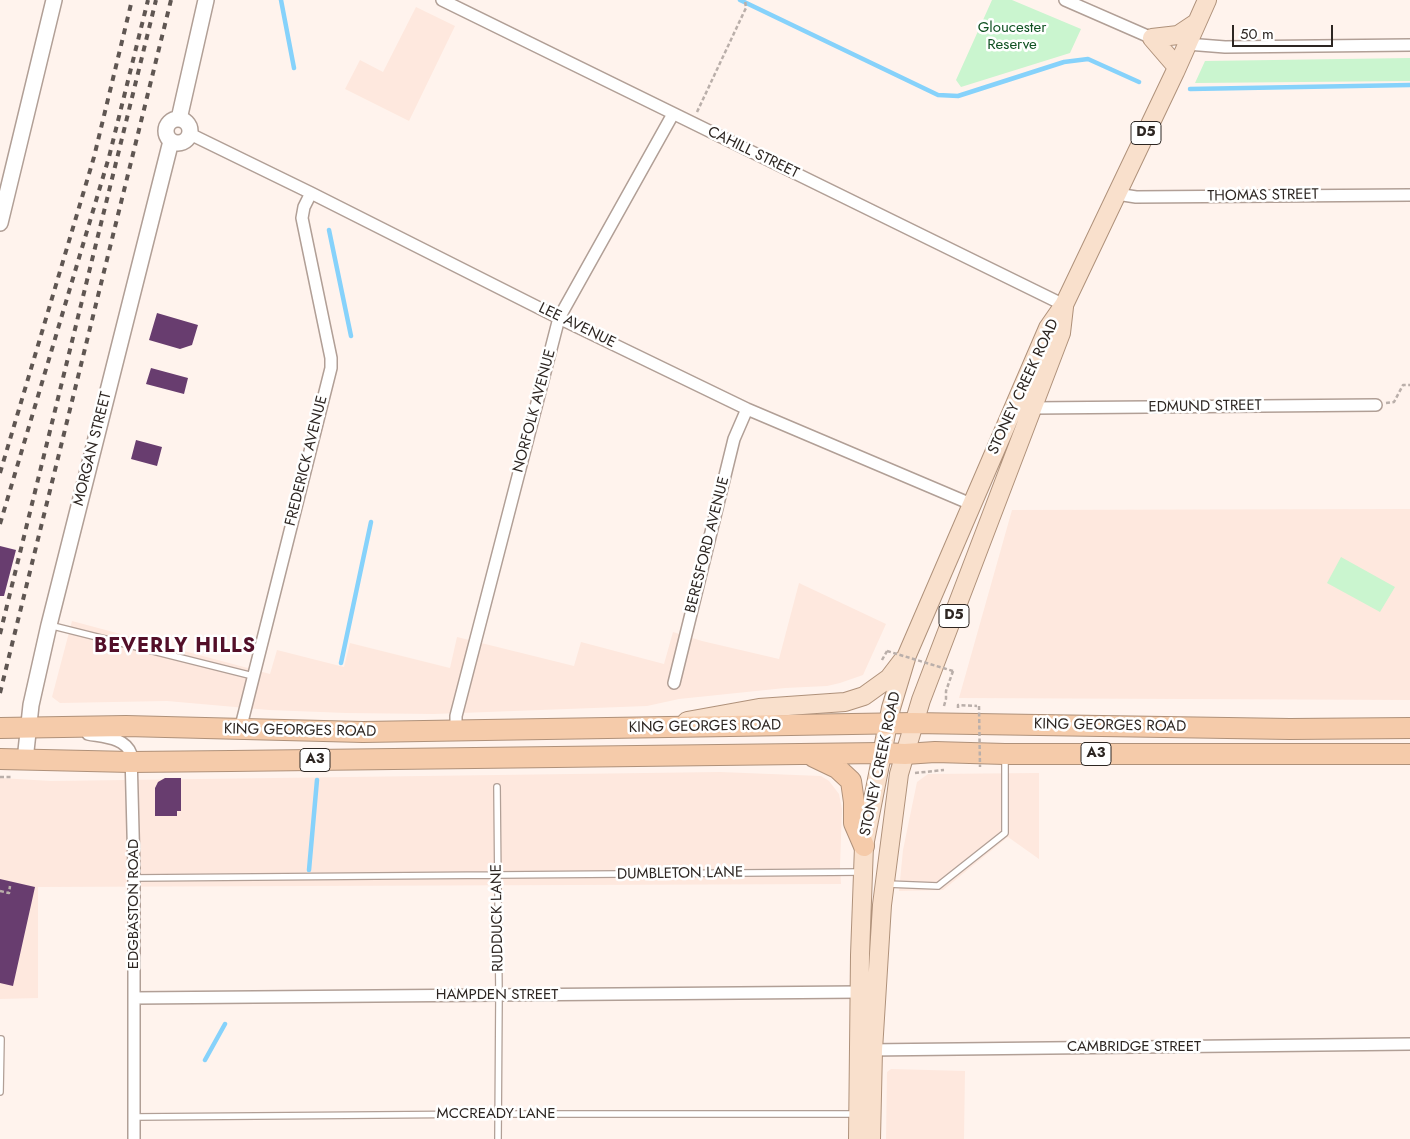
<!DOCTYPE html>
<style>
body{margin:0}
#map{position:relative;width:1410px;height:1139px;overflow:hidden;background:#fff3ed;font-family:Jost,sans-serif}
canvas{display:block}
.scale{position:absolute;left:1232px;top:25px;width:101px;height:22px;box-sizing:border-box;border:2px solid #2d2622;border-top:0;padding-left:6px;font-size:15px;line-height:18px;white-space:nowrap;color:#2d2622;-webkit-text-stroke:4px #fff;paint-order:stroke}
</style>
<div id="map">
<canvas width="1410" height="1139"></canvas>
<div class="scale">50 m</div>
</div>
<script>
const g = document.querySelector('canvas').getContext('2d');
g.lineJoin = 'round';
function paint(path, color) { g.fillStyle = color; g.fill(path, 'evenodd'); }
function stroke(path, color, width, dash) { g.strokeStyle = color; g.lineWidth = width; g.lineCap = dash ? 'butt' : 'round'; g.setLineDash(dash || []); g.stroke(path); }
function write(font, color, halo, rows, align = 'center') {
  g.font = font + ' Jost,sans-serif'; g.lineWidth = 5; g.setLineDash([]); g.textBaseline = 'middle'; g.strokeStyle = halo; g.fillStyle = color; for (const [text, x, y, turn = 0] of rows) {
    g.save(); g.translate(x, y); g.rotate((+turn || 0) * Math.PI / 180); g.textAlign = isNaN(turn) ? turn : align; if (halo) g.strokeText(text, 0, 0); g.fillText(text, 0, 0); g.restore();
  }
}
paint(new Path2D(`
 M 416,7 L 455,26 L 409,121 L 345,89 L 360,60 L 383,72 Z
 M 1410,509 L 1410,700 L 959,698 L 1012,510 Z
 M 799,583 L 886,624 L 863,675 L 840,683 L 827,686 L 785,688 L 679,699 L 647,706 L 434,714 L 346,713 L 269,710 L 167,701 L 60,703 L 52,697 L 72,621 L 270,674 L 277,650 L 344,667 L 350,643 L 450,668 L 457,637 L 574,666 L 581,642 L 664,664 L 673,632 L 702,641 L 779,659 Z
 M 720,772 L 821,776 L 829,781 L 839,794 L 842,809 L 840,866 L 841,884 L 38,887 L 38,998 L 0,999 L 0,778 L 51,781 Z
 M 1039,773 L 1039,859 L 1008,837 L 943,890 L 899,891 L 903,850 L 917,782 L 928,774 Z
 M 891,1069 L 965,1071 L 964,1139 L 886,1139 L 887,1072 Z`), '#fee8de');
paint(new Path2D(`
 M 992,0 L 1012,0 L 1081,29 L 1070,53 L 961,87 L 956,80 Z
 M 1410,58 L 1410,81 L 1195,83 L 1205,61 Z
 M 1341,557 L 1395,587 L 1380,612 L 1327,583 Z`), '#caf5cf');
stroke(new Path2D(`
 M 281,0 L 294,68
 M 740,0 L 938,95 L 958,96 L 1064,62 L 1088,59 L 1139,82
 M 1190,89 L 1410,85
 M 329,230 L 351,336
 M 341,663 L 371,522
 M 309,870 L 317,780
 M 205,1060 L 225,1024`), '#86d2fb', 4.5);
paint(new Path2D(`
 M 157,313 L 198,325 L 192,345 L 180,349 L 149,340 Z
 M 151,368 L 188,378 L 184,394 L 146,384 Z
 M 136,440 L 162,447 L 157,466 L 131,459 Z
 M 0,546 L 16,550 L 4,596 L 0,596 Z
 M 165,778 L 181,778 L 181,811 L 177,811 L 177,816 L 155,816 L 155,788 L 158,782 Z
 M 0,879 L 35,887 L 13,986 L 0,983 Z`), '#683d6f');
const lane = new Path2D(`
 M 49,625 L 253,676
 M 497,787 L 499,996 L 498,1139
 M 134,878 L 861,872
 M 887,884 L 938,886 L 1005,833 L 1005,759
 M 0,1092 L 1,1039
 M 135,1117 L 498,1114 L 855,1114`);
const street = new Path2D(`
 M 442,0 L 1064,305
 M 1065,0 L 1152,38
 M 1187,44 L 1225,47 L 1410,45
 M 190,134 L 311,193 L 559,318 L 747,409 L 971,504
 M 1117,194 L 1136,197 L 1410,195
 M 1033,408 L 1376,405
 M 674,683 L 734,439 L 747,409
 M 240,730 L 331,368 L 331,358 L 302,218 L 304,207 L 311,193
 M 456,731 L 456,716 L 559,318 L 673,114
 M 88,734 C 103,737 125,737 131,754 L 134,870 L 134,1139
 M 134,998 L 860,992
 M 868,1050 L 1410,1044`);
const secondary = new Path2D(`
 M 179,119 L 206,0
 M166 131a12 12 0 1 1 24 0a12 12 0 1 1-24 0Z
 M 0,223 L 54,0
 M 25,760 L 31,705 L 49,625 L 171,141`);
const primary = new Path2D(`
 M 1152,38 L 1178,35 L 1196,23
 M 1152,38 L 1177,67
 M 687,721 L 759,708 L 845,702 L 864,696 L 889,678 L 902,661
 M 858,1139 L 860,955 L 864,846 L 891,708 L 907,655 L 1048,328 L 1064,305 L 1175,72 L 1207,0
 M 871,1139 L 873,1050 L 882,905 L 899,774 L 921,700 L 1061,333 L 1064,307`);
const highway = new Path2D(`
 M 0,728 L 126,726 L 363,732 L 913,723 L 1290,729 L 1410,728
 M 814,757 L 837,768 L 851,781 L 854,802 L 854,823 L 864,846
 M 0,759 L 131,762 L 231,761 L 881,753 L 905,754 L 935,752 L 1005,754 L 1410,754`);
stroke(lane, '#b19f96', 8);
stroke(street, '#b19f96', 14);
stroke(secondary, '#b19f96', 18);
stroke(primary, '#af917a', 20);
stroke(highway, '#af917a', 22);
stroke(new Path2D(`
 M 697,112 L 744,12 L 746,8 L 745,0
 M 1386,403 L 1394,402 L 1403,385 L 1410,385
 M 882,660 L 887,651
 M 944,706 L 946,699 L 946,691 L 953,671
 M 958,708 L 958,705 L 977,706
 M 915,773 L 944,770
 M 0,777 L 12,777
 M 0,891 L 9,893 L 10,886`), '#baafaa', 2.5, [4, 2.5]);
stroke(lane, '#fff', 5.5);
stroke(street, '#fff', 11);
stroke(secondary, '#fff', 15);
stroke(primary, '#f9e0cc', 18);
stroke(highway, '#f5cbaa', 20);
stroke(new Path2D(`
 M 0,473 L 94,157 L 132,0
 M 0,524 L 109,157 L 148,0
 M 0,634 L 156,0
 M 0,693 L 171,0`), '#5f5652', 4, [6, 6]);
stroke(new Path2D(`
 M 887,651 L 953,671
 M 979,706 L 980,767`), '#baafaa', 2.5, [4, 2.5]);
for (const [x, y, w] of [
 [1146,133,30],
 [954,616,30],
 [1096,754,30],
 [315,760,30]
]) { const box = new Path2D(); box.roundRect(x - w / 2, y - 11.5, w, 23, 4); g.fillStyle = '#fff'; g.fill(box); stroke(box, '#2d2622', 1); }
write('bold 14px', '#2d2622', null, [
 ["D5",1146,133],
 ["D5",954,616],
 ["A3",1096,754],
 ["A3",315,760]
]);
write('15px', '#0f5122', '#fff', [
 ["Gloucester",1012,28],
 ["Reserve",1012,45]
]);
write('15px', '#2d2622', '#fff', [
 ["CAHILL STREET",753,153,26],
 ["THOMAS STREET",1263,196,-1],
 ["LEE AVENUE",577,326,26],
 ["STONEY CREEK ROAD",1024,387,-65],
 ["EDMUND STREET",1205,407,-1],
 ["NORFOLK AVENUE",535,411,-75],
 ["MORGAN STREET",93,449,-76],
 ["FREDERICK AVENUE",307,461,-76],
 ["BERESFORD AVENUE",708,545,-76],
 ["KING GEORGES ROAD",1110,726,1],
 ["KING GEORGES ROAD",705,727,-1],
 ["KING GEORGES ROAD",300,731,1],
 ["STONEY CREEK ROAD",881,764,-78],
 ["DUMBLETON LANE",680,874,-1],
 ["EDGBASTON ROAD",134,904,-90],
 ["RUDDUCK LANE",498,918,-91],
 ["HAMPDEN STREET",497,995],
 ["CAMBRIDGE STREET",1134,1047],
 ["MCCREADY LANE",496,1114]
]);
g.letterSpacing = '1px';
write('bold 20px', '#530f29', '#fff', [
 ["BEVERLY HILLS",175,647]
]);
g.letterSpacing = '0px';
</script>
